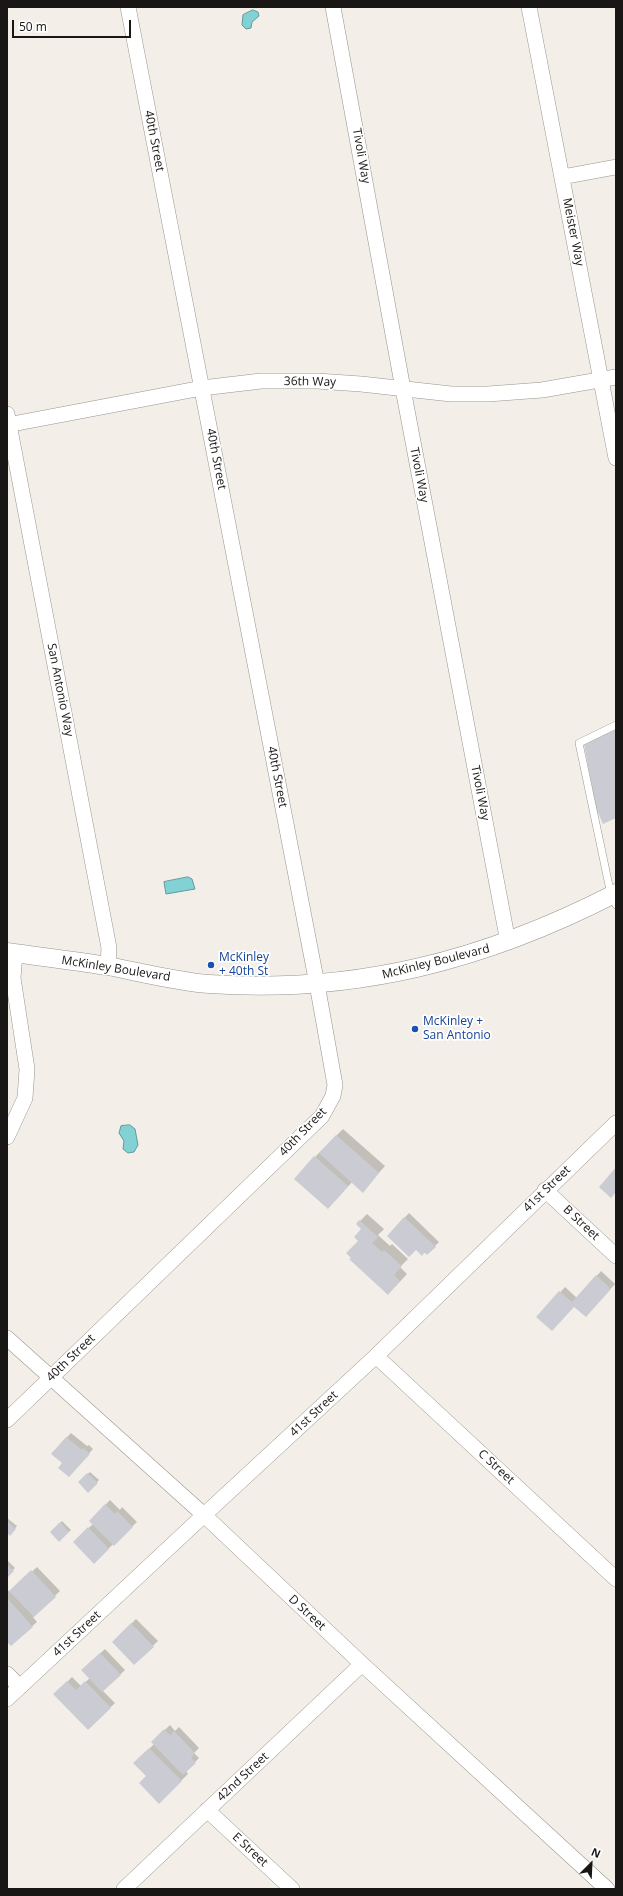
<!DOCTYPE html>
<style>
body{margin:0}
#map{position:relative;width:623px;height:1896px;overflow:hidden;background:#f3efe8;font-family:"Open Sans",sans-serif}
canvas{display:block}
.frame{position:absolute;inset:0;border:8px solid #191715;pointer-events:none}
.north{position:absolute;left:571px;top:1844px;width:40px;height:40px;-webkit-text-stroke:3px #fff;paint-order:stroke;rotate:24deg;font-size:11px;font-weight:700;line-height:16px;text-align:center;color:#191715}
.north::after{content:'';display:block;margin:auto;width:14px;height:18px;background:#191715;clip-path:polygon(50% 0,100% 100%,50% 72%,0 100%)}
.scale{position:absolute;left:12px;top:20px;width:119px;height:18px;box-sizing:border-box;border:2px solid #191715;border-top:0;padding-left:5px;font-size:12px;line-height:14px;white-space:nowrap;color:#191715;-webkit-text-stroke:3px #fff;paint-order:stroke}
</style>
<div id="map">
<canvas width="623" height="1896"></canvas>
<div class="frame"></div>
<div class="north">N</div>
<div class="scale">50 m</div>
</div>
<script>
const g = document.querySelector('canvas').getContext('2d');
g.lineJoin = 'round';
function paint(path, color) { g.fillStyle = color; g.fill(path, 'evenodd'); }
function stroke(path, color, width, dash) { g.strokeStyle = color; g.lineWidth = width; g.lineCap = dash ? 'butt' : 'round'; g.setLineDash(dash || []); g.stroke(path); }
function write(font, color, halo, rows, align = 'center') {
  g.font = font + ' "Open Sans",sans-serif'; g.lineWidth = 3.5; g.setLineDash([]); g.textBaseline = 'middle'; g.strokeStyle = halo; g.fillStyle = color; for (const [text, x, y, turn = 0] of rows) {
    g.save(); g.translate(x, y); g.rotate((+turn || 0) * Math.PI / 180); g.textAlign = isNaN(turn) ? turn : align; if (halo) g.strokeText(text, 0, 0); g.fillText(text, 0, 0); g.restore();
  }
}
const water = new Path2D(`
 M 253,10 L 258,12 L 259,16 L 252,22 L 251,28 L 246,29 L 242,25 L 243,15 Z
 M 188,877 L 192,879 L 195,889 L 166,894 L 164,882 Z
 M 130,1125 L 135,1129 L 138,1145 L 134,1152 L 128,1153 L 123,1149 L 124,1141 L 119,1133 L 121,1126 Z`);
paint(water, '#82d1d5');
stroke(water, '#62999b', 1);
paint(new Path2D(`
 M 343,1129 L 385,1166 L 369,1184 L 352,1182 L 335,1201 L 315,1157 Z
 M 409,1213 L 439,1242 L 427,1254 L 388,1236 Z
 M 367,1214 L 384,1229 L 378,1235 L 390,1246 L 392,1244 L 408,1259 L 400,1267 L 407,1274 L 395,1287 L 359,1241 L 362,1229 L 357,1224 Z
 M 601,1271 L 615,1284 L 590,1311 L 574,1305 L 538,1317 L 565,1287 L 577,1298 Z
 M 71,1433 L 87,1446 L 89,1445 L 93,1449 L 73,1471 L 52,1453 Z
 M 90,1472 L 99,1480 L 88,1491 L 79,1482 Z
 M 110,1500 L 120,1510 L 122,1507 L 137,1522 L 94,1562 L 74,1542 L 93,1524 L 90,1521 Z
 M 7,1518 L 17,1526 L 10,1534 L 7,1532 Z
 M 62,1521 L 71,1530 L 59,1540 L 51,1532 Z
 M 7,1560 L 15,1568 L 7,1576 Z
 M 37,1567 L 60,1591 L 33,1617 L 37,1622 L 11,1645 L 7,1640 L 7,1589 L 10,1592 Z
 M 136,1619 L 158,1641 L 134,1664 L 113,1642 Z
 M 105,1649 L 125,1670 L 103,1691 L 115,1703 L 88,1729 L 55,1694 L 72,1677 L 81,1686 L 90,1678 L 87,1665 Z
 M 170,1725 L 175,1731 L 179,1727 L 199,1748 L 194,1753 L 199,1758 L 186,1771 L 188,1774 L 159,1802 L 147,1776 L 135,1763 L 154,1744 L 152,1742 Z`), '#0003');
paint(new Path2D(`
 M 616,729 L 616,818 L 603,824 L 596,808 L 584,744 Z
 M 336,1135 L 379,1173 L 363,1193 L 319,1153 Z
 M 314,1156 L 348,1186 L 328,1209 L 294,1179 Z
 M 616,1167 L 616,1192 L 611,1198 L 599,1187 Z
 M 404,1217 L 436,1247 L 427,1255 L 425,1252 L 422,1256 L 416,1250 L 409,1257 L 387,1236 Z
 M 359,1220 L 378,1237 L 372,1243 L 382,1252 L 384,1250 L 402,1266 L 394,1275 L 400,1281 L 388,1295 L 349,1259 L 351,1258 L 346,1253 L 358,1241 L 354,1237 L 361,1229 L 356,1224 Z
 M 596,1275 L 611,1289 L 586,1317 L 574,1307 L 552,1331 L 536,1317 L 559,1291 L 572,1302 Z
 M 66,1437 L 82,1450 L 83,1448 L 90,1454 L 69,1477 L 58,1468 L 62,1463 L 51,1454 Z
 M 87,1473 L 98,1483 L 88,1493 L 78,1482 Z
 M 105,1504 L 115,1514 L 117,1511 L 133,1527 L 114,1546 L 89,1521 Z
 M 7,1521 L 16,1529 L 10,1536 L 7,1533 Z
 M 60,1522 L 69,1532 L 59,1542 L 50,1532 Z
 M 88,1527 L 109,1549 L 94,1564 L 73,1542 Z
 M 7,1564 L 14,1571 L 7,1578 Z
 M 31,1570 L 56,1597 L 34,1617 L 9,1591 Z
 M 7,1598 L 33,1627 L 11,1646 L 7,1642 Z
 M 131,1623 L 154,1647 L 134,1665 L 112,1642 Z
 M 100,1653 L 121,1675 L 102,1692 L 81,1670 Z
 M 67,1681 L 76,1690 L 85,1681 L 111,1708 L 88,1730 L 53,1694 Z
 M 164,1729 L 170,1735 L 174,1731 L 195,1753 L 191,1758 L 196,1763 L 183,1775 L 151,1742 Z
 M 149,1748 L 182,1781 L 159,1804 L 139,1783 L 146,1776 L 133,1763 Z`), '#cbccd3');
const service = new Path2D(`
 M 616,725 L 579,743 L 611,895 L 616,905`);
const minor = new Path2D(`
 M 333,7 L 403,389 L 508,942
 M 529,7 L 616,458
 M 562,177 L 616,167
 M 7,414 L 109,948 L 108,966
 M 7,425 L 202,388 L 261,381 L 317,381 L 361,384 L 451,394 L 488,394 L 542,390 L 616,377
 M 7,1137 L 25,1098 L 27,1069 L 13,978 L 15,954
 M 545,1190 L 616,1256
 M 7,1338 L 204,1515 L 362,1664 L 607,1889
 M 376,1356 L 616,1579
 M 7,1420 L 322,1116 L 333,1096 L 335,1085 L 317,984 L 128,7
 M 7,1674 L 20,1687
 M 7,1699 L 204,1515 L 376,1356 L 616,1123
 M 207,1810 L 292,1889
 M 124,1889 L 362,1664`);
const tertiary = new Path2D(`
 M 7,952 C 42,957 78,961 113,967 C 143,973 180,982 209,984 C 356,994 486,960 616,893`);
stroke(service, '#98948d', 8);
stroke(minor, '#98948d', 16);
stroke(tertiary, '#98948d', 19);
stroke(service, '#fff', 7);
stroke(minor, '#fff', 15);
stroke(tertiary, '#fff', 18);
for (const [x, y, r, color] of [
 [211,965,4,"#1a4fb4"],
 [415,1029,4,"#1a4fb4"]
]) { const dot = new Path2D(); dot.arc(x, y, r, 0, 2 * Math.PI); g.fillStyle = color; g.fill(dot); stroke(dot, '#fff', 1.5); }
write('12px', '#191715', '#fff', [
 ["40th Street",154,141,79],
 ["Tivoli Way",361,156,80],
 ["Meister Way",573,232,79],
 ["36th Way",310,382,1],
 ["40th Street",216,459,79],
 ["Tivoli Way",419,475,79],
 ["San Antonio Way",60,690,79],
 ["40th Street",277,777,79],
 ["Tivoli Way",480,793,79],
 ["McKinley Boulevard",436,962,-14],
 ["McKinley Boulevard",116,969,9],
 ["40th Street",303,1132,-46],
 ["41st Street",547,1189,-44],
 ["B Street",581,1223,43],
 ["40th Street",71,1358,-44],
 ["41st Street",314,1414,-43],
 ["C Street",496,1467,43],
 ["D Street",307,1613,43],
 ["41st Street",77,1634,-43],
 ["42nd Street",243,1777,-43],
 ["E Street",250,1850,43]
]);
write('12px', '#164399', '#fff', [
 ["McKinley",219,958],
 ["+ 40th St",219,972],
 ["McKinley +",423,1022],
 ["San Antonio",423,1036]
], 'left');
</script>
